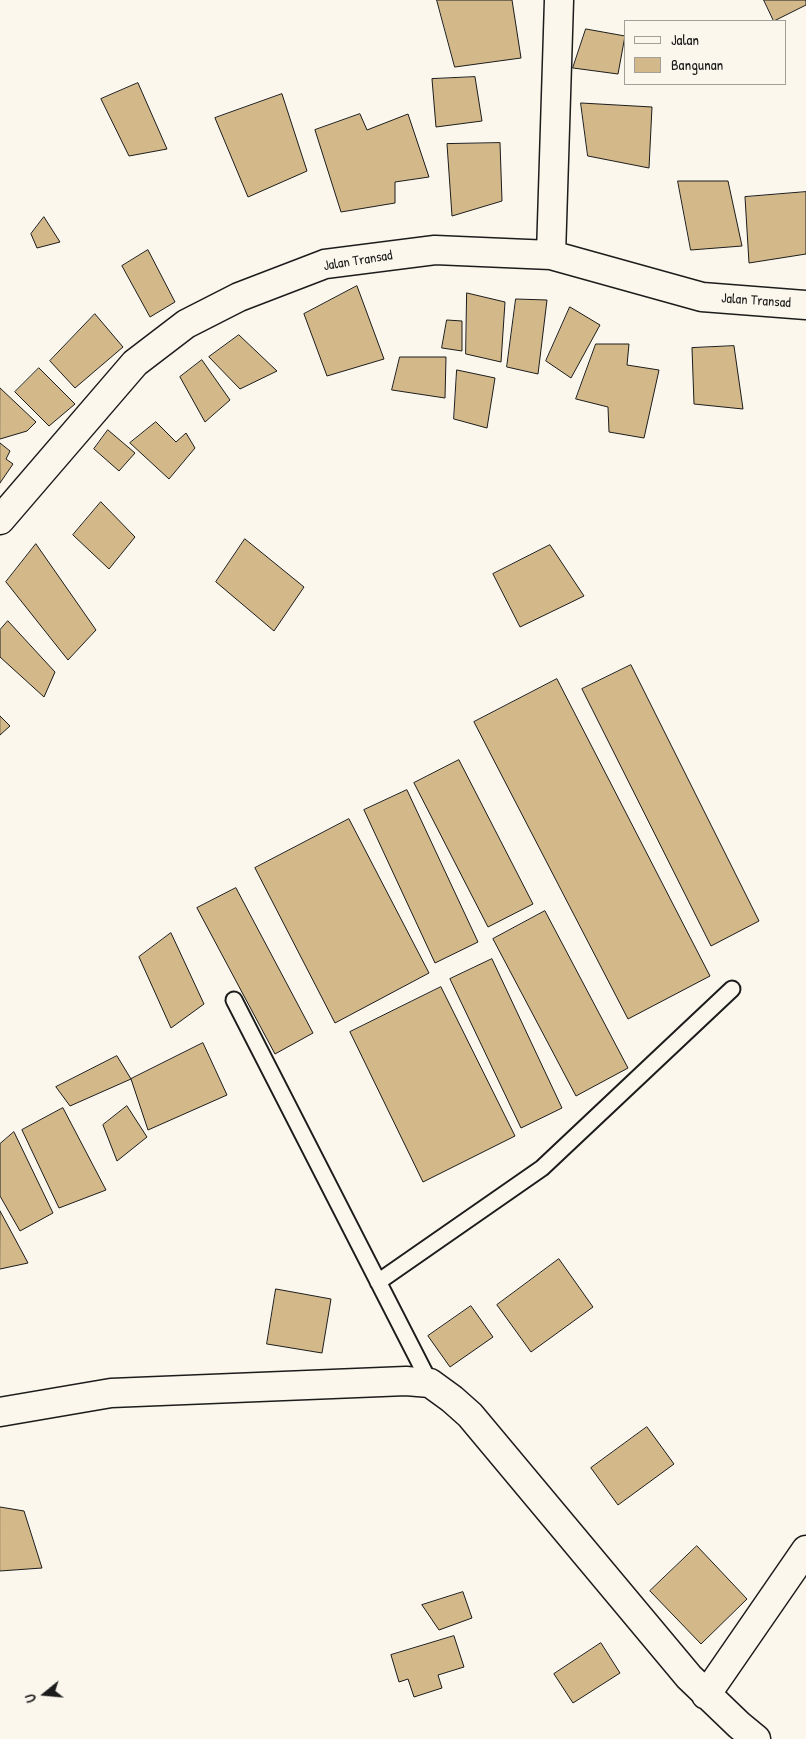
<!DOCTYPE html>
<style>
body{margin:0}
#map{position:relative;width:806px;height:1739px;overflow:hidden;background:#fbf7ec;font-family:"Patrick Hand",sans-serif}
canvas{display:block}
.legend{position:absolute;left:624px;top:20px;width:162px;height:65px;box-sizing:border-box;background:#fbf7ec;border:1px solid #a29f99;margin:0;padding:6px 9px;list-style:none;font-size:15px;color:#1c1c1c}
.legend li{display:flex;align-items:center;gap:10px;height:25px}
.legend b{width:25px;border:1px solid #a29f99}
.north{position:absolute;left:20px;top:1669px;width:50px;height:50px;-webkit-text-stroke:4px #fbf7ec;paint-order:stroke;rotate:253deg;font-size:14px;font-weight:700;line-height:20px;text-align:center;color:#1c1c1c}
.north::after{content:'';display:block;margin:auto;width:18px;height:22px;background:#1c1c1c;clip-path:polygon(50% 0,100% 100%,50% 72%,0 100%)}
</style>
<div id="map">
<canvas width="806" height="1739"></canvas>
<ul class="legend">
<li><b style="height:6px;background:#fbf7ec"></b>Jalan</li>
<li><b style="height:14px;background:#d3b989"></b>Bangunan</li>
</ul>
<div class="north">U</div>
</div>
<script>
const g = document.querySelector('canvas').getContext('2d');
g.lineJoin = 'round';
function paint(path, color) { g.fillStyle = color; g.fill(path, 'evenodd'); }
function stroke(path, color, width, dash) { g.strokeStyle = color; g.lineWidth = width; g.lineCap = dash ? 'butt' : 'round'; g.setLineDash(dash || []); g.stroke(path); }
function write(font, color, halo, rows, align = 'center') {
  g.font = font + ' "Patrick Hand",sans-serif'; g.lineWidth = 4; g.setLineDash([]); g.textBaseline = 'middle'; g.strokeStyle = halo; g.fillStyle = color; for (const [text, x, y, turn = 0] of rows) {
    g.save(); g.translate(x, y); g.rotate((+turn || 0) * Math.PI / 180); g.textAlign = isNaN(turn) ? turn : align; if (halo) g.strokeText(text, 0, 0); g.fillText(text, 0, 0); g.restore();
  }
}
const building = new Path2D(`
 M 437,0 L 512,0 L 521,58 L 455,67 Z
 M 764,0 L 806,0 L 806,5 L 774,21 Z
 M 586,29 L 625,36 L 618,74 L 573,68 Z
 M 475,77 L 482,121 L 436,127 L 432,79 Z
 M 138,83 L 167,149 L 129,156 L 101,99 Z
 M 282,94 L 307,171 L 248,197 L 215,118 Z
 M 581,103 L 652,107 L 649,168 L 588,156 Z
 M 360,114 L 367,130 L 408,114 L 429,177 L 395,182 L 395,203 L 341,212 L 315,130 Z
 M 500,143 L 502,201 L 452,216 L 447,144 Z
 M 678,181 L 728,181 L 742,246 L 691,250 Z
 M 806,192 L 806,254 L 749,263 L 745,197 Z
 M 44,217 L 60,242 L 37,248 L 31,234 Z
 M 148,250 L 175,302 L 150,317 L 122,266 Z
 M 357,286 L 384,359 L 327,376 L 304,314 Z
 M 467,293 L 505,302 L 501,362 L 466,354 Z
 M 516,299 L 547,300 L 538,374 L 507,367 Z
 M 570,307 L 600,325 L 571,378 L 546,361 Z
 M 95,314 L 123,347 L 75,388 L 50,361 Z
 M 447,320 L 462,321 L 462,351 L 442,348 Z
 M 239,335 L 277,371 L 240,389 L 209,357 Z
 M 596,344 L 629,344 L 627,365 L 659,370 L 644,438 L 609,432 L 608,407 L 576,399 Z
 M 734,346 L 743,409 L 694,404 L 692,348 Z
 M 400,357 L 446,357 L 445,398 L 392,390 Z
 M 202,360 L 230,400 L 205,422 L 180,377 Z
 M 39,368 L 75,404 L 49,426 L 15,392 Z
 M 457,370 L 495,378 L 487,428 L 454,419 Z
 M 0,388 L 36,422 L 27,431 L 0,439 Z
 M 156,422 L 176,442 L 186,433 L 195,448 L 169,479 L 130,443 Z
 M 108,430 L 135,453 L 119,471 L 94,449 Z
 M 0,443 L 10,451 L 6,459 L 13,464 L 0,483 Z
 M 101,502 L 135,537 L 109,569 L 73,535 Z
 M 245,539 L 304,587 L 274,631 L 216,582 Z
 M 36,544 L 96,630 L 68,660 L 6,582 Z
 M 550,545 L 584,596 L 520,627 L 493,574 Z
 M 8,621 L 55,672 L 44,697 L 0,657 L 0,630 Z
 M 631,665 L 759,921 L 711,946 L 582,689 Z
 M 557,679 L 710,976 L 628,1019 L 474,722 Z
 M 0,716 L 10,726 L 0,735 Z
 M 459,760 L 533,904 L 488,927 L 414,783 Z
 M 407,790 L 478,942 L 435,963 L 364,810 Z
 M 349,819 L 429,973 L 335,1023 L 255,868 Z
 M 236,888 L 313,1033 L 275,1054 L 197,908 Z
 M 545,911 L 628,1068 L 576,1096 L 493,939 Z
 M 171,933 L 204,1004 L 171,1028 L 139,957 Z
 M 492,959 L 562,1108 L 521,1128 L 450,979 Z
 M 441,987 L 515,1136 L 423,1182 L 350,1032 Z
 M 203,1043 L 227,1095 L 148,1130 L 131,1079 Z
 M 117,1056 L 131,1079 L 70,1106 L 56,1087 Z
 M 127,1106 L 147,1137 L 117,1161 L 103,1125 Z
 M 63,1108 L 106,1190 L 59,1208 L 22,1130 Z
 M 14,1132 L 53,1213 L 20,1231 L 0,1196 L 0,1144 Z
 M 0,1211 L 28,1263 L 0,1269 Z
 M 559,1259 L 593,1307 L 531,1352 L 497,1305 Z
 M 276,1289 L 331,1299 L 322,1353 L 267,1344 Z
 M 471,1306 L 493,1337 L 450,1367 L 428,1336 Z
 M 647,1427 L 674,1464 L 618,1505 L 591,1468 Z
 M 0,1507 L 24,1511 L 42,1568 L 0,1571 Z
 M 697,1546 L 747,1599 L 701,1644 L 650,1591 Z
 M 463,1592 L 472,1618 L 439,1630 L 422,1605 Z
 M 454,1636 L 464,1667 L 438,1675 L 442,1688 L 414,1697 L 408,1679 L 399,1682 L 391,1655 Z
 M 601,1643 L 620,1673 L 573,1703 L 554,1674 Z`);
paint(building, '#d3b989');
stroke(building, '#1c1c1c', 1);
const service = new Path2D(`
 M 234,1000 L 430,1383
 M 378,1282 L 542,1168 L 732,989`);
const minor = new Path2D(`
 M 551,255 L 559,0
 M 0,520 L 135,363 L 186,324 L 239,297 L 325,264 L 435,250 L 551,255 L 702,297 L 806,305
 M 0,1412 L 111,1393 L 406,1381 L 430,1383 L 452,1399 L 470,1415 L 689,1677 L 739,1725 L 756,1739
 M 706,1695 L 806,1550`);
stroke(service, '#1c1c1c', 19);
stroke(minor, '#1c1c1c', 31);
stroke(service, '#fbf7ec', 15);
stroke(minor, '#fbf7ec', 28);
write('14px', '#1c1c1c', '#fbf7ec', [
 ["Jalan Transad",358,261,-9],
 ["Jalan Transad",756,301,4]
]);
</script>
